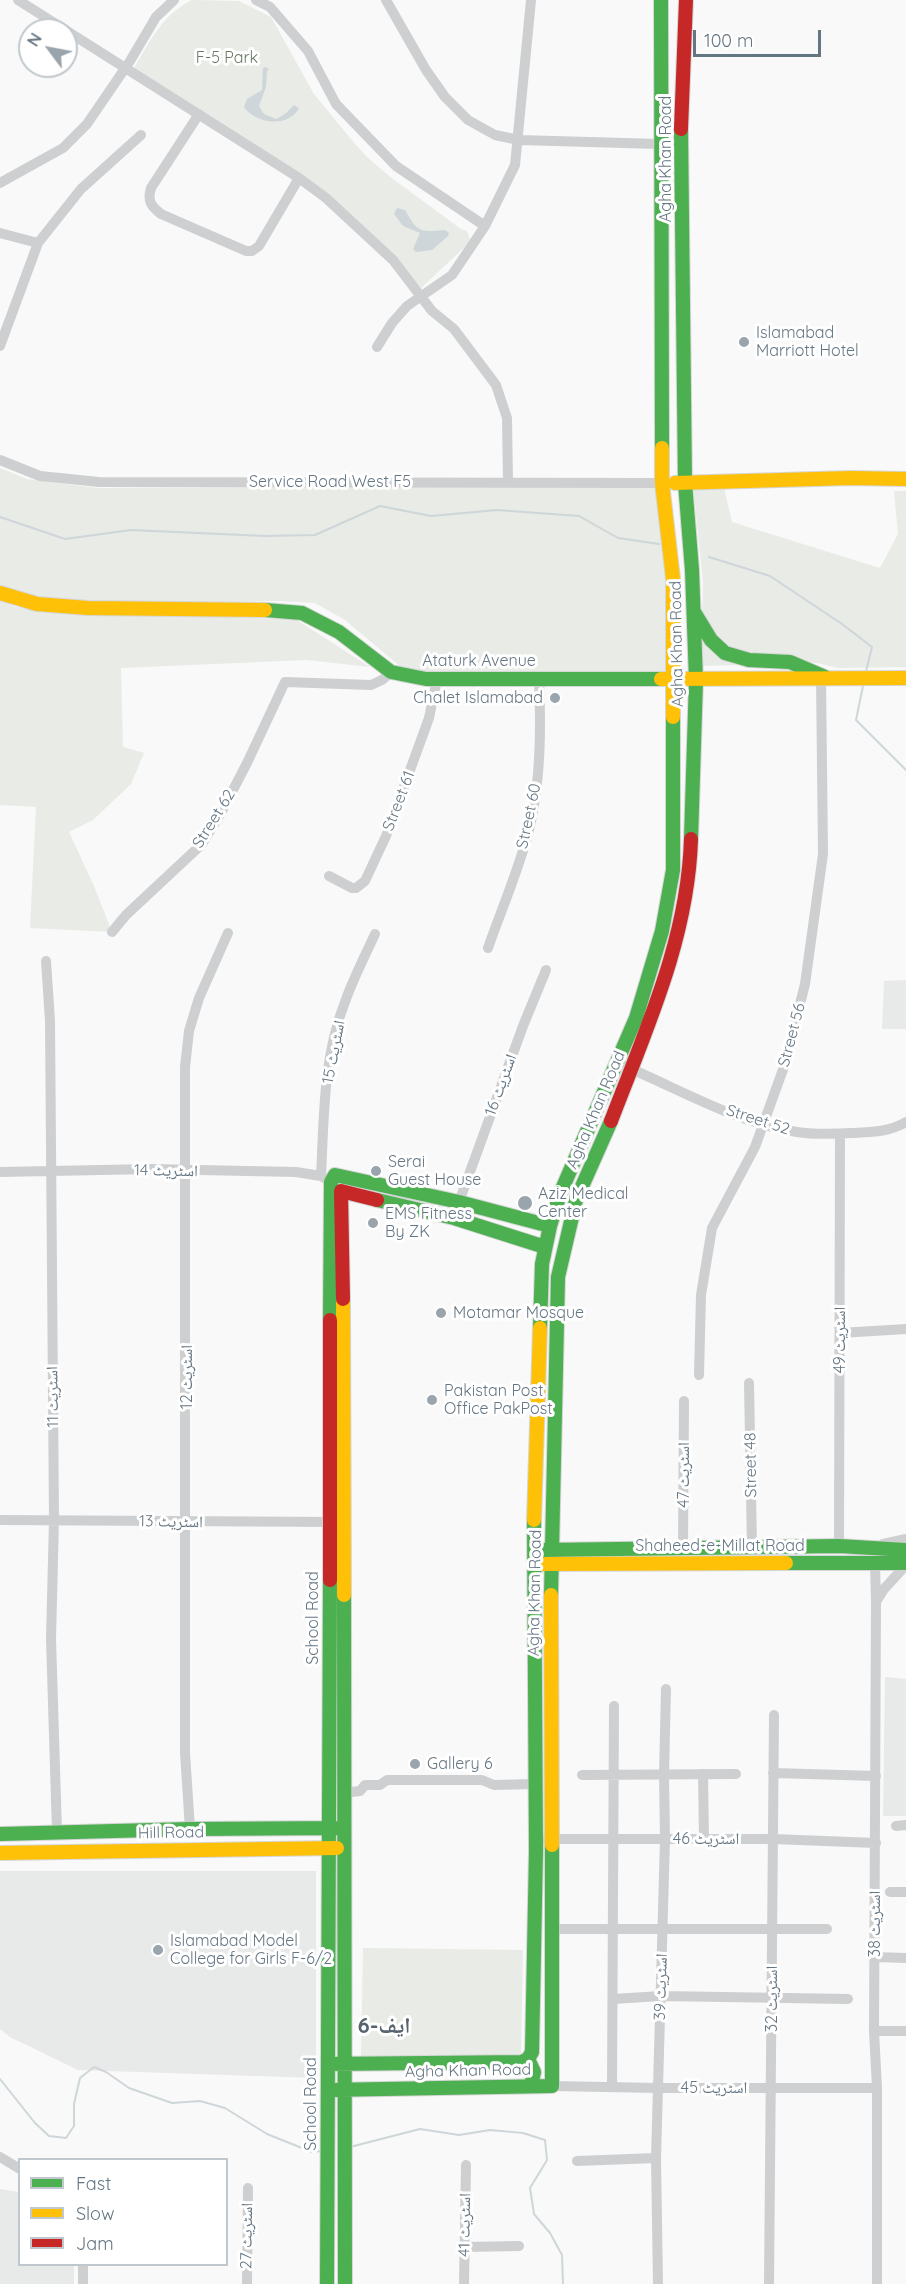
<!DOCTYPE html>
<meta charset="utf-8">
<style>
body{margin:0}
#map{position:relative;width:906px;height:2284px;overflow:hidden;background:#f9f9f9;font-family:Quicksand,sans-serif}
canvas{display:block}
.legend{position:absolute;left:18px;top:2158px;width:210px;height:108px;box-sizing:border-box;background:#fff;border:2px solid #c1c8cd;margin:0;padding:8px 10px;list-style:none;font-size:18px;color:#657683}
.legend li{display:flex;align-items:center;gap:12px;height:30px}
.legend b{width:30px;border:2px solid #c1c8cd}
.north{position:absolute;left:18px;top:18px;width:60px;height:60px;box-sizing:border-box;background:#fff;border:2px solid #c1c8cd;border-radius:50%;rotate:302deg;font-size:16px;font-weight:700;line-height:24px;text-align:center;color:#657683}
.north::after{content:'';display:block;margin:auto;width:21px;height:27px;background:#99a4ac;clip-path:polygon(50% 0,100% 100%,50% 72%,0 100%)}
.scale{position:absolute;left:693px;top:30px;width:128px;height:27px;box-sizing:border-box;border:3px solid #657683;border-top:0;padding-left:8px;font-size:18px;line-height:21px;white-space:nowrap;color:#657683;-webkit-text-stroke:4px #fff;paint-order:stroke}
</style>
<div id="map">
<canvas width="906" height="2284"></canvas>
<ul class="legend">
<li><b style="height:8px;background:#4caf50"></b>Fast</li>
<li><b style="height:8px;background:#ffc107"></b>Slow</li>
<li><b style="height:8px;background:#c62828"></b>Jam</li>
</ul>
<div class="north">N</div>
<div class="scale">100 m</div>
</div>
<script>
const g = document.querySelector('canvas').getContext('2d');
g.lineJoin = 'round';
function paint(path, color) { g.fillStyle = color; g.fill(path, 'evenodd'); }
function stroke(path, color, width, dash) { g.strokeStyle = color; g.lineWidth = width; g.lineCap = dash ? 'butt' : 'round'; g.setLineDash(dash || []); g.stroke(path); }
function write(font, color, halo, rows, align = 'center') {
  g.font = font + ' Quicksand,"Noto Naskh Arabic",sans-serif'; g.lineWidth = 6; g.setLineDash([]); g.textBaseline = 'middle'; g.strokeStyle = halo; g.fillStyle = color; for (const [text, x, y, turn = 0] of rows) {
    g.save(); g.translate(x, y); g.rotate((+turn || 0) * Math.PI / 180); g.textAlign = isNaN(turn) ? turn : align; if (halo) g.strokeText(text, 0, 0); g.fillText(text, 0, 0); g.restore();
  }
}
paint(new Path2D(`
 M 906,980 L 906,1029 L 882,1029 L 884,981 Z
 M 885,1677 L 906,1679 L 906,1816 L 883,1816 Z
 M 0,1871 L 316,1871 L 316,2078 L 78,2070 L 10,2037 L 0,2029 Z
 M 0,2189 L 19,2192 L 20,2264 L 74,2265 L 74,2284 L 0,2284 Z`), '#e8e9e9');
paint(new Path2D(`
 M 192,0 L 239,1 L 271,17 L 314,94 L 355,144 L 368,158 L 393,179 L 461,229 L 467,231 L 470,240 L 467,245 L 421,288 L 369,231 L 134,68 C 150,41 163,14 192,0 Z
 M 0,468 L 27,479 L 97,488 L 656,485 L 668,600 L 667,675 L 408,673 L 345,620 L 315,603 L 278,601 L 182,603 L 31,599 L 0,588 Z
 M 723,484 L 732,522 L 880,568 L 898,534 L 894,491 L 906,491 L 906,667 L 839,668 L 817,663 L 701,666 L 703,582 L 693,485 Z
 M 0,599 L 15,607 L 297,620 L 370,667 L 307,660 L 121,668 L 123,747 L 144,753 L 131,784 L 93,820 L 69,832 L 94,886 L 112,932 L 30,928 L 36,807 L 0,805 Z
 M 363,1948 L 523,1950 L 521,2056 L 361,2057 Z`), '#e8ebe6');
paint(new Path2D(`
 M 265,67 L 269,69 L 267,71 L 266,87 L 259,106 L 264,114 L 276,119 L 285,114 L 294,105 L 299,108 C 289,128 255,124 244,107 L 247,99 L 262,90 L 263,68 Z
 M 397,208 L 405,210 C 418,233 420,232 445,230 L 449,233 L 448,236 L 432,250 L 416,252 L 413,249 L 420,233 L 403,226 L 394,214 Z`), '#ced6d9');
stroke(new Path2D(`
 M 0,517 L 65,539 L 131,530 L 265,536 L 315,535 L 380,506 L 431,516 L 497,510 L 579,516 L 618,538 L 659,544
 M 709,557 L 770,576 L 842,624 L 872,647 L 866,671
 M 863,686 L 856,720 L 906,770
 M 0,2079 L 35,2123 L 49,2136 L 66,2138 L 74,2126 L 74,2104 L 80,2078 L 94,2067 L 106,2072 L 129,2088 L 172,2103 L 200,2101 L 225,2108 L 267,2134 L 312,2152 L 321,2151
 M 350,2147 L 420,2129 L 459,2135 L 490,2130 L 523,2133 L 545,2140 L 547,2160 L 530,2188 L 534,2214 L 550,2233 L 562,2255 L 563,2284`), '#ced6d9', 2);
const fast = new Path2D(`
 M 661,0 L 662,448
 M 681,129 L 685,483 L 692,570 L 696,680 L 691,839
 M 265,610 L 302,613 L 339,632 L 391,672 L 426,679 L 661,679
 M 694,612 L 711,640 L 725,653 L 749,660 L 790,662 L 825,677
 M 377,1200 L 454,1218 L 545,1247
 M 330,1320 L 331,1182 L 335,1175 L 459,1202 L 550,1226
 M 540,1328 L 542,1264 L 550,1226 L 560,1194 L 636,1018 L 662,931 L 673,870 L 673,717
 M 543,1550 L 839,1546 L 906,1550
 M 786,1563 L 906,1563
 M 344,1595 L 345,2284
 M 551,1595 L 558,1277 L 576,1200 L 611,1121
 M 0,1834 L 190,1829 L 339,1828
 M 528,2059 L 534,2072 L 531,2086
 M 328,2064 L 522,2062 L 528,2059 L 532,2052 L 536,1851 L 534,1520
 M 328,2090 L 552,2086 L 552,1845
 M 327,2284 L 330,1580`);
const slow = new Path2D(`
 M 662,448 L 662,483 L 673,579 L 673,717
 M 675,483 L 851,478 L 906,479
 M 0,593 L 37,604 L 88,608 L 265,610
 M 661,679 L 906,678
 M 343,1299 L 344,1595
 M 534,1520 L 540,1328
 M 543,1564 L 786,1563
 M 551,1595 L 552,1845
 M 0,1853 L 337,1848`);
const jam = new Path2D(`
 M 681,129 L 686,0
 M 611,1121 C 646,1029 688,939 691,839
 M 343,1299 L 341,1191 L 377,1200
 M 330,1580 L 330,1320`);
stroke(fast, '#d5d6d7', 16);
stroke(slow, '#d5d6d7', 16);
stroke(jam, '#d5d6d7', 16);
stroke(new Path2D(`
 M 18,0 L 299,178 L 326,198 L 393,260 L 432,311 L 454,329 L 496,385 L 507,418 L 508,482
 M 256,0 L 270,7 L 308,51 L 336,104 L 396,166 L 485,226
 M 386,0 L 426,70 L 445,97 L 468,120 L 495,135 L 519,140 L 659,144
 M 199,114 L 151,188 C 147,201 151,206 161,214 L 246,251 L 252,251 L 259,246 L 299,178
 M 0,183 L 63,148 L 87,124 L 130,61 L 156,17 L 174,0
 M 0,233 L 38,243
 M 0,346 L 38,243 L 81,189 L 141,135
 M 377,347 L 392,323 L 407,306 L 452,275 L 485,226 L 515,165 L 531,0
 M 0,460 L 40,476 L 99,482 L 662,483
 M 329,876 L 352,888 L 356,888 L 365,881 L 386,836 L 429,718 L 437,679
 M 112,932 L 126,915 L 202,844 L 221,813 L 247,763 L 285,682 L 371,685 L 382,680 L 391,672
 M 488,948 C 502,908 520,867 530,826 C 541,778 541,727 539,678
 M 46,961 L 50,1021 L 54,1520 L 51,1639 L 57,1832
 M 624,1066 C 680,1089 736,1123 797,1132 C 815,1135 834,1134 853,1133 C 872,1132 889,1132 906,1122
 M 0,1172 L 151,1169 L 296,1172 L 321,1176 L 331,1182
 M 321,1176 C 324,1118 323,1057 345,1002 C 353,979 365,956 375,934
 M 459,1202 L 523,1026 L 546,970
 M 840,1333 L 906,1329
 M 699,1375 L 701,1295 L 712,1228 L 755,1147 L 785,1064 L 805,984 L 823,854 L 821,679
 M 749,1383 L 752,1547
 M 0,1520 L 336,1522
 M 883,1544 L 906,1539
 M 839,1546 L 840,1134
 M 683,1549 L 684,1401
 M 875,1564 L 876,1602 L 874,2031 L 877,2088 L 877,2284
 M 876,1602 L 884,1589 L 906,1565
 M 773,1773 L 876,1776
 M 703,1774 L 704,1839
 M 582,1775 L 736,1774
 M 344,1793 L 360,1791 L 365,1785 L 380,1785 L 387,1780 L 482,1780 L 494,1785 L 535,1784
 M 896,1826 L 906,1825
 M 190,1829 L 185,1753 L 185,1067 L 189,1031 L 199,998 L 228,933
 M 546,1839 L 773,1839 L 876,1843
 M 890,1892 L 906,1892
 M 551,1929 L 827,1929
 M 875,1957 L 906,1958
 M 613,1999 L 661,1996 L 848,1999
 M 874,2031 L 906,2031
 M 552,2086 L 658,2088 L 877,2088
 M 612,2087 L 614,1706
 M 0,2157 L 20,2169
 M 577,2161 L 656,2158
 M 465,2247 L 519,2246
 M 83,2264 L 83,2284
 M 247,2284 L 248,2188
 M 464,2284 L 466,2165
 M 658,2284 L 656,2158 L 665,1839 L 664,1775 L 666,1689
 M 769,2284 L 774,1715`), '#cecfd0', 10);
stroke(fast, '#4caf50', 14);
stroke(slow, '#ffc107', 14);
stroke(jam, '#c62828', 14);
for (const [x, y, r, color] of [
 [744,342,6,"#99a4ac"],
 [555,698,6,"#99a4ac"],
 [376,1171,6,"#99a4ac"],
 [525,1203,8,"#99a4ac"],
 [373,1223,6,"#99a4ac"],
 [441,1313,6,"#99a4ac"],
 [432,1400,6,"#99a4ac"],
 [415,1764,6,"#99a4ac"],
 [158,1950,6,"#99a4ac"]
]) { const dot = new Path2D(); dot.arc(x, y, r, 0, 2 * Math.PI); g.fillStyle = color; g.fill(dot); stroke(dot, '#fff', 2); }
write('16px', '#687a64', '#fff', [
 ["F-5 Park",227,58]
]);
write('16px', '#657683', '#fff', [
 ["Agha Khan Road",666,159,-90],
 ["Service Road West F5",330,482],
 ["Agha Khan Road",677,644,-91],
 ["Ataturk Avenue",479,661],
 ["Street 61",399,801,-69],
 ["Street 60",529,816,-78],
 ["Street 62",214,819,-58],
 ["Street 56",792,1035,-75],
 ["اسٹریٹ 15",334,1052,-79],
 ["اسٹریٹ 16",501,1085,-70],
 ["Agha Khan Road",596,1110,-67],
 ["Street 52",758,1120,18],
 ["اسٹریٹ 14",166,1171,1],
 ["اسٹریٹ 49",840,1340,-90],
 ["اسٹریٹ 12",187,1377,-90],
 ["اسٹریٹ 11",53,1397,-91],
 ["Street 48",751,1465,-91],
 ["اسٹریٹ 47",684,1475,-90],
 ["اسٹریٹ 13",171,1522,1],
 ["Shaheed-e-Millat Road",720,1546],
 ["Agha Khan Road",535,1593,-89],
 ["School Road",313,1618,-90],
 ["Hill Road",171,1833,-1],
 ["اسٹریٹ 46",706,1839],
 ["اسٹریٹ 38",875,1924,-90],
 ["اسٹریٹ 39",661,1987,-88],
 ["اسٹریٹ 32",772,1999,-90],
 ["Agha Khan Road",468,2071,-1],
 ["اسٹریٹ 45",714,2088],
 ["School Road",311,2104,-90],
 ["اسٹریٹ 41",465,2225,-89],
 ["اسٹریٹ 27",247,2236,-89]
]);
write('16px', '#657683', '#fff', [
 ["Islamabad",756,333],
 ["Marriott Hotel",756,351],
 ["Chalet Islamabad",543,698,"right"],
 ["Serai",388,1162],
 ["Guest House",388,1180],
 ["Aziz Medical",538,1194],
 ["Center",538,1212],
 ["EMS Fitness",385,1214],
 ["By ZK",385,1232],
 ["Motamar Mosque",453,1313],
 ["Pakistan Post",444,1391],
 ["Office PakPost",444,1409],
 ["Gallery 6",427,1764],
 ["Islamabad Model",170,1941],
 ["College for Girls F-6/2",170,1959]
], 'left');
write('bold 22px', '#57646e', '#fff', [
 ["ایف-6",384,2026]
]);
</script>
